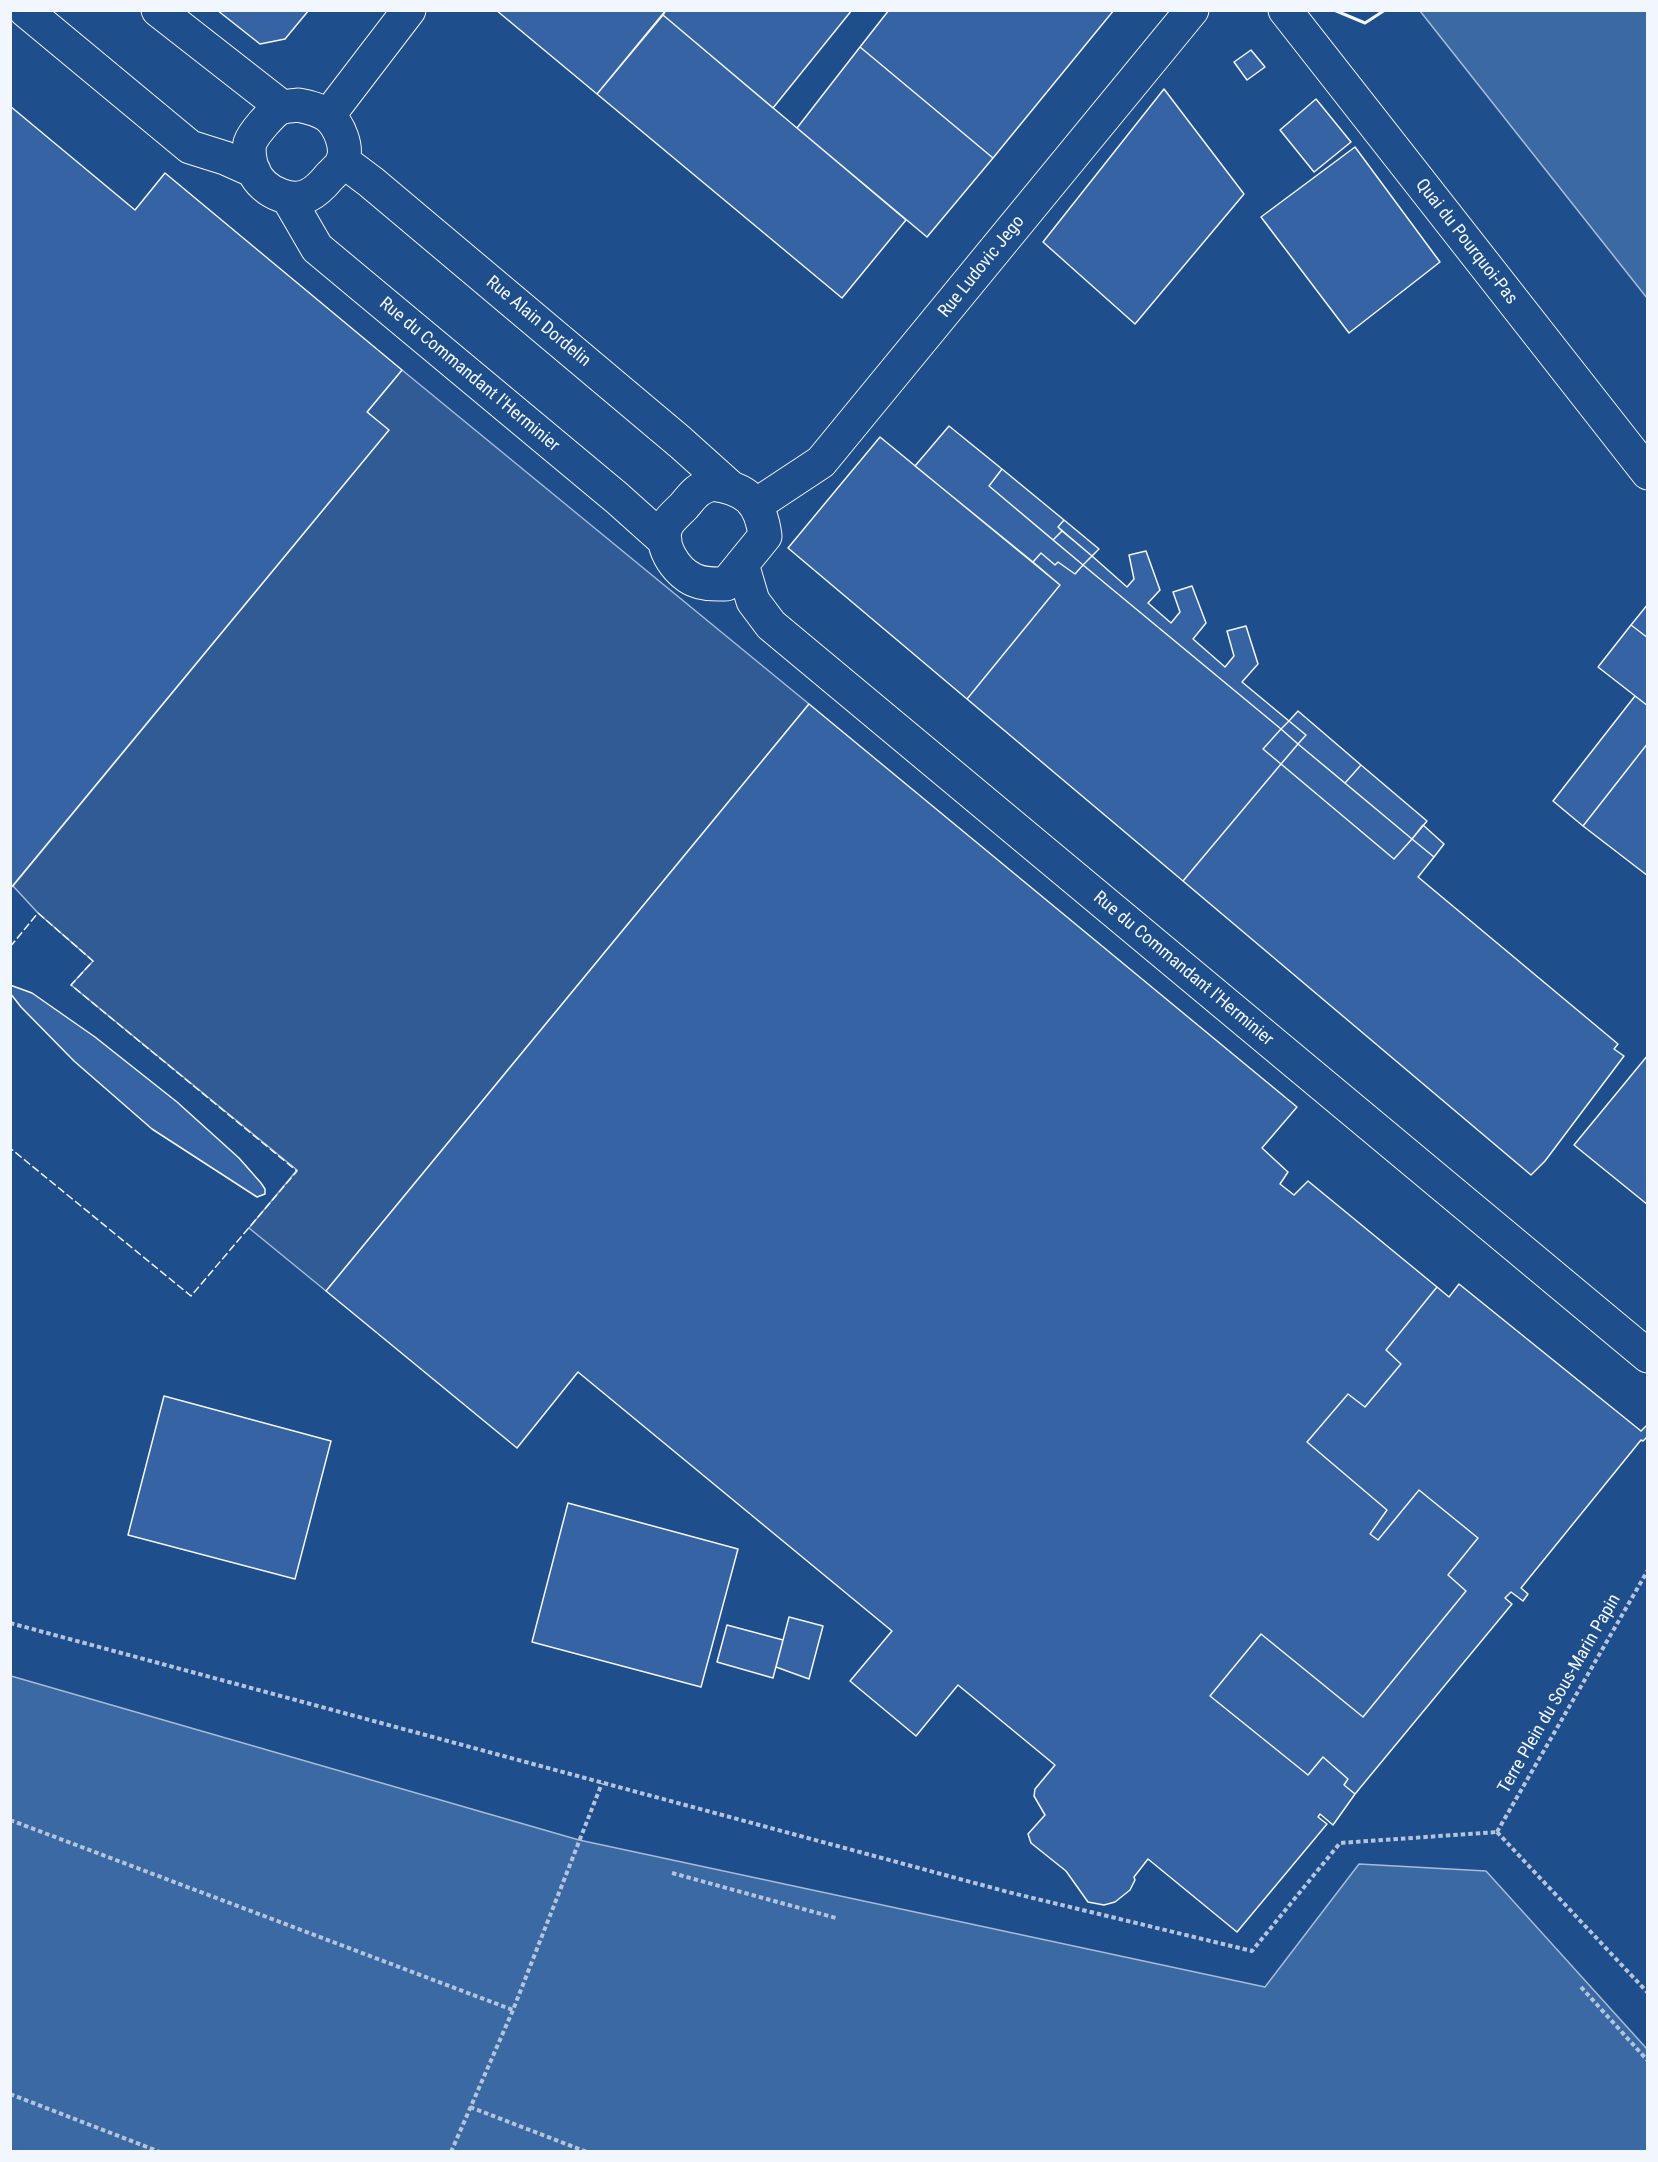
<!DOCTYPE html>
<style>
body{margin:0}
#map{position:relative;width:1658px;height:2162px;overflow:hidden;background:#1f4e8c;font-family:"Roboto Condensed",sans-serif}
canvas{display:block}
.frame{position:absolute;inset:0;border:12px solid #f2f6ff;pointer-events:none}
</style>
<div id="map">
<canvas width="1658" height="2162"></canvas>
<div class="frame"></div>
</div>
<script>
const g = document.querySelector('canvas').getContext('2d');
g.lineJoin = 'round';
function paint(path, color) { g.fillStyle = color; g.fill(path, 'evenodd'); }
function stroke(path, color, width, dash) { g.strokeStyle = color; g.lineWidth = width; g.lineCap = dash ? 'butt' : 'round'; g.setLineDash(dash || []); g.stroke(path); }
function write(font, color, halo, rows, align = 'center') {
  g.font = font + ' "Roboto Condensed",sans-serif'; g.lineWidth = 4.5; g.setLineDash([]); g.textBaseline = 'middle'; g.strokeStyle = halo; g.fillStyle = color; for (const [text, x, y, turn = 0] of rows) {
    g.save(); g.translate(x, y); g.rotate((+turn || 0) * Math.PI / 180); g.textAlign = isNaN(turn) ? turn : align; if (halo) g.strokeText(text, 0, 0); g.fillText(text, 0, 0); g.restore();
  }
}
const parking = new Path2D(`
 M 402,370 L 809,704 L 326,1291 L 249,1228 L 297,1170 L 71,985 L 93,961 L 38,913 L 13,886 L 388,431 L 367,412 Z`);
paint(parking, '#305b95');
stroke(parking, '#a8bbd7', 1.5);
const water = new Path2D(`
 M 1420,11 L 1647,11 L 1647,298 Z
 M 11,1676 L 579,1840 L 1265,1987 L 1359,1864 L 1486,1871 L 1647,2049 L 1647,2151 L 11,2151 Z`);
paint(water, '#3b69a3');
stroke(water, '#a8bbd7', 1.5);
const building = new Path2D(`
 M 217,10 L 309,10 L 285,39 L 260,44 Z
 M 496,10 L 666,10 L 597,94 Z
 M 666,10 L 852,10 L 773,108 L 663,15 Z
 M 889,10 L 1114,10 L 993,158 L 860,47 Z
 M 663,15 L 906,220 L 842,298 L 597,94 Z
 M 860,47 L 993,158 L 927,237 L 797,128 Z
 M 1251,50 L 1265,67 L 1247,80 L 1234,62 Z
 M 1164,89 L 1244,194 L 1135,324 L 1043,242 Z
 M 1316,99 L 1351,142 L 1314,172 L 1280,130 Z
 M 10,106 L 135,210 L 165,173 L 402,370 L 367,412 L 389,430 L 10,889 Z
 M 1355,147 L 1440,262 L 1349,333 L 1261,217 Z
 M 949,426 L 1002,469 L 989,486 L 1083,565 L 1075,574 L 1058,562 L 1055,565 L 1041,553 L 1033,562 L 915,466 Z
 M 880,437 L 1060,585 L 967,699 L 788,548 Z
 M 1002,469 L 1064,520 L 1058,527 L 1062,531 L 1053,540 L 989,486 Z
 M 1064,520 L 1099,549 L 1092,556 L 1058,527 Z
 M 1062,531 L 1092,556 L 1083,565 L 1053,540 Z
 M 1146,551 L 1160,590 L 1148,603 L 1171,623 L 1180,612 L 1173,592 L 1192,586 L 1206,623 L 1193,639 L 1225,667 L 1234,656 L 1227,631 L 1246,626 L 1258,664 L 1242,682 L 1289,721 L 1281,729 L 1083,565 L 1092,556 L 1127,587 L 1134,579 L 1129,555 Z
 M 1041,553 L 1055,565 L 1058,562 L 1075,574 L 1083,565 L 1281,729 L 1263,749 L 1281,764 L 1183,881 L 967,699 L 1060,585 L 1033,562 Z
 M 1648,604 L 1648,638 L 1631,625 Z
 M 1631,625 L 1648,638 L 1648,706 L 1598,667 Z
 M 1635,696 L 1648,706 L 1648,743 L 1583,826 L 1553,801 Z
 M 809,704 L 1297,1107 L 1262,1148 L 1288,1172 L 1280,1184 L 1294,1195 L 1308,1181 L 1437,1287 L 1386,1350 L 1401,1364 L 1365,1407 L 1348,1394 L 1307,1442 L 1387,1510 L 1370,1534 L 1378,1540 L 1419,1490 L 1478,1538 L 1448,1575 L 1466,1591 L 1363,1717 L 1261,1634 L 1210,1696 L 1308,1775 L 1323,1757 L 1348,1779 L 1344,1785 L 1355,1794 L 1333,1825 L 1320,1814 L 1318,1817 L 1327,1824 L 1237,1932 L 1148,1859 L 1134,1877 L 1135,1880 L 1130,1890 L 1115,1902 L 1104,1905 L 1088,1902 L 1066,1871 L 1031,1843 L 1028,1834 L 1045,1815 L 1034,1796 L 1035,1789 L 1055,1765 L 958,1685 L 916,1736 L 850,1681 L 892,1631 L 578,1372 L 517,1448 L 326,1291 Z
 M 1298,711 L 1361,765 L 1345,783 L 1298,744 L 1306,735 L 1289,721 Z
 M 1289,721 L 1306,735 L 1298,744 L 1281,729 Z
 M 1281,729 L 1298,744 L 1281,764 L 1263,749 Z
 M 1648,743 L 1648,876 L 1583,826 Z
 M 1298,744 L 1412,839 L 1394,859 L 1281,764 Z
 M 1281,764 L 1394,859 L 1412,839 L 1434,857 L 1418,877 L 1618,1044 L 1614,1049 L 1624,1056 L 1545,1161 L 1531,1175 L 1183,881 Z
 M 1361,765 L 1427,821 L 1412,839 L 1345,783 Z
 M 1423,825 L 1444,844 L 1434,857 L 1412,839 Z
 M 10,985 L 32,993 L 95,1037 L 177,1102 L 239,1158 L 261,1183 L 265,1189 L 265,1194 L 257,1197 L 152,1129 L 74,1061 L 21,1007 L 10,993 Z
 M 1648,1055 L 1648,1205 L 1574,1145 Z
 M 1459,1284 L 1641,1431 L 1646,1426 L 1648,1427 L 1648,1436 L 1643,1441 L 1641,1440 L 1521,1588 L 1528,1594 L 1523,1601 L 1511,1592 L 1505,1598 L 1512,1604 L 1355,1794 L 1344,1785 L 1348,1779 L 1323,1757 L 1308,1775 L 1210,1696 L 1261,1634 L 1363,1717 L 1466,1591 L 1448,1575 L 1478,1538 L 1419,1490 L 1378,1540 L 1370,1534 L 1387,1510 L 1307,1442 L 1348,1394 L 1365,1407 L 1401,1364 L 1386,1350 L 1437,1287 L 1449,1297 Z
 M 164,1396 L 331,1441 L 295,1579 L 128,1535 Z
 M 568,1503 L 738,1549 L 701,1687 L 532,1642 Z
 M 789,1617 L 823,1626 L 809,1679 L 776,1667 Z
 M 727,1625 L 783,1640 L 773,1678 L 717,1662 Z`);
paint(building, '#3563a3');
stroke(building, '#f2f6ff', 1.5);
const street = new Path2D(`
 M 25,10 L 190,147 L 225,158 L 254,171
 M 158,10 L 282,107
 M 1285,10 L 1648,473
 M 298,105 C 308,107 319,109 328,116 C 339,125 349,148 342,162 C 340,167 334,172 330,176 C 316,193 303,204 280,195 C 269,191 258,182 253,170 C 250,163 248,151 250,143 C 253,134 272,112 280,108 C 285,106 292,106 298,105 Z
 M 328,116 L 409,10
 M 343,161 L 371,182 L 680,442 L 729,486
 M 288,198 L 317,248 L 617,498 L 665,541
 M 712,484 C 746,488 761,502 765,536 L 726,584 C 715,584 705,585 694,580 C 676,572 656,543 668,523 C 672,517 679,511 684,506 C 694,494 697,489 712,484 Z
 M 756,505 L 821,462 L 1192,10
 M 742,564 L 753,601 L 771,625 L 1648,1356`);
stroke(street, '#f2f6ff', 35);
stroke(new Path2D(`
 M 10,1623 L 1008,1892 L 1252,1951 L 1340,1843 L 1497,1832
 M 10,1820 L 513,2010
 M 1497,1832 L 1648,1570
 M 1497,1832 L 1648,1993
 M 672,1873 L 836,1918
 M 1581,1987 L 1648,2061
 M 10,2094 L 160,2152
 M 470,2107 L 587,2152
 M 451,2152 L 513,2010 L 602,1783`), '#b3c4dc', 4, [4.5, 3]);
stroke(street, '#1f4e8c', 33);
stroke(new Path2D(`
 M 10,947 L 38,913 L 93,961 L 71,985 L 297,1171 L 191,1296 L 10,1148`), '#f2f6ff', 1.5, [8, 3]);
stroke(new Path2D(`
 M 1334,10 L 1365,23 L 1385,10`), '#f2f6ff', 3);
write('18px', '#f2f6ff', '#1f4e8c', [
 ["Quai du Pourquoi-Pas",1466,242,52],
 ["Rue Ludovic Jego",982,267,-51],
 ["Rue Alain Dordelin",538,322,40],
 ["Rue du Commandant l'Herminier",469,375,40],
 ["Rue du Commandant l'Herminier",1183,969,40],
 ["Terre Plein du Sous-Marin Papin",1560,1694,-60]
]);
</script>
